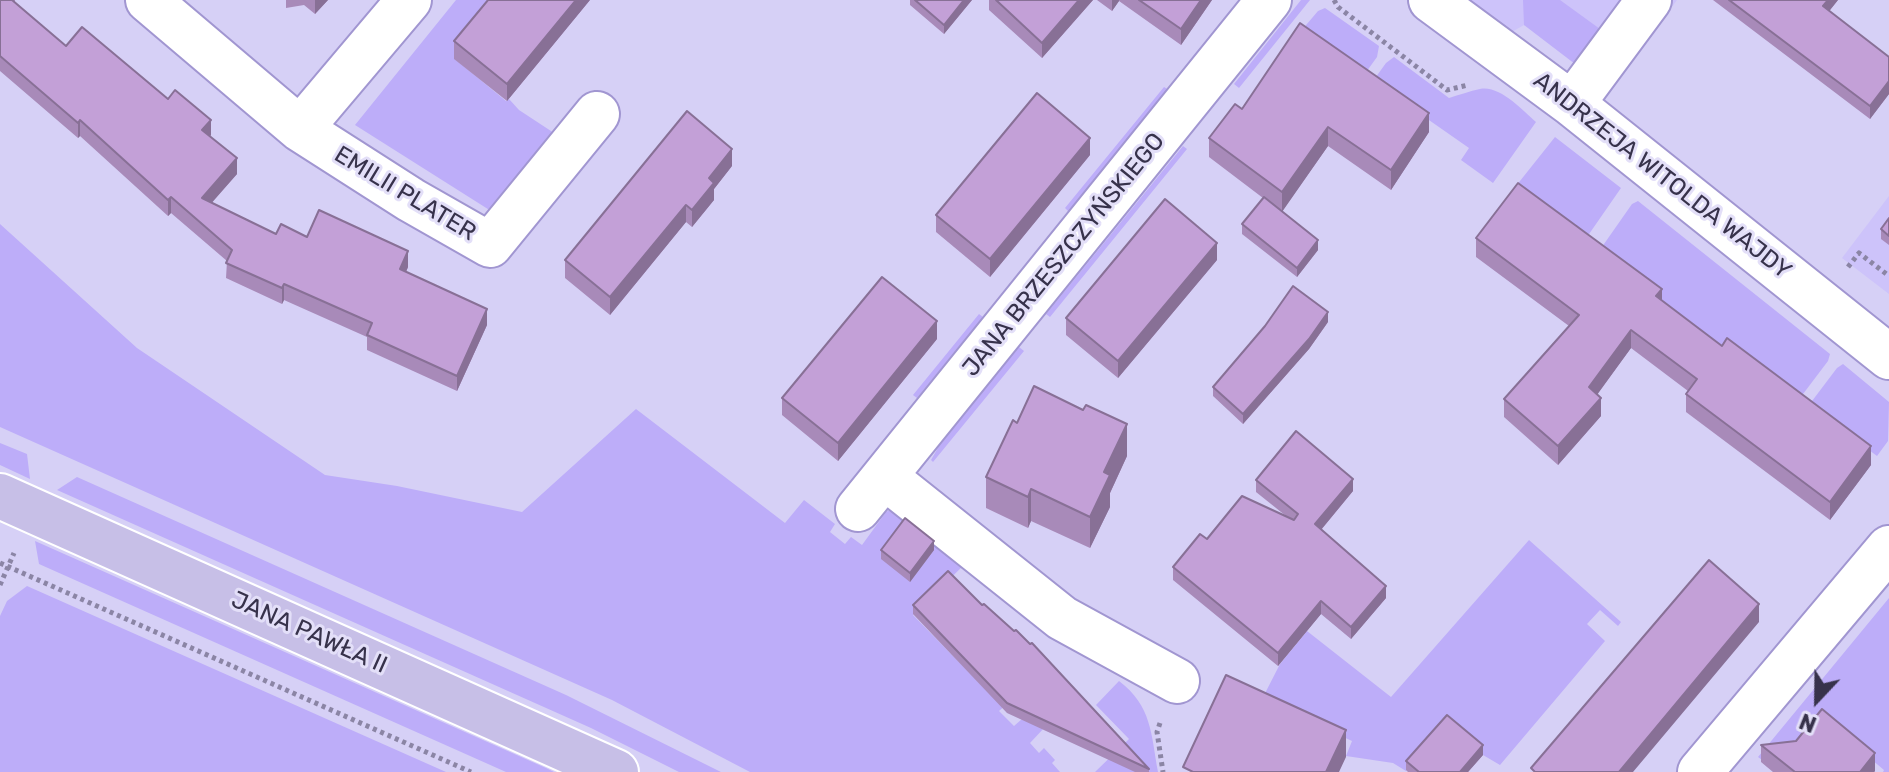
<!DOCTYPE html>
<meta charset="utf-8">
<style>
body{margin:0}
#map{position:relative;width:1889px;height:772px;overflow:hidden;background:#d6d0f6;font-family:Rubik,sans-serif}
canvas{display:block}
.north{position:absolute;left:1777px;top:660px;width:80px;height:80px;-webkit-text-stroke:6px #e3dff8;paint-order:stroke;rotate:202deg;font-size:22px;font-weight:700;line-height:32px;text-align:center;color:#37324b}
.north::after{content:'';display:block;margin:auto;width:28px;height:36px;background:#37324b;clip-path:polygon(50% 0,100% 100%,50% 72%,0 100%)}
</style>
<div id="map">
<canvas width="1889" height="772"></canvas>
<div class="north">N</div>
</div>
<script>
const g = document.querySelector('canvas').getContext('2d');
g.lineJoin = 'round';
function paint(path, color) { g.fillStyle = color; g.fill(path, 'evenodd'); }
function stroke(path, color, width, dash) { g.strokeStyle = color; g.lineWidth = width; g.lineCap = dash ? 'butt' : 'round'; g.setLineDash(dash || []); g.stroke(path); }
function write(font, color, halo, rows, align = 'center') {
  g.font = font + ' Rubik,sans-serif'; g.lineWidth = 6; g.setLineDash([]); g.textBaseline = 'middle'; g.strokeStyle = halo; g.fillStyle = color; for (const [text, x, y, turn = 0] of rows) {
    g.save(); g.translate(x, y); g.rotate((+turn || 0) * Math.PI / 180); g.textAlign = isNaN(turn) ? turn : align; if (halo) g.strokeText(text, 0, 0); g.fillText(text, 0, 0); g.restore();
  }
}
paint(new Path2D(`
 M 1467,0 L 1677,0 L 1624,72 L 1524,25 L 1510,33 Z
 M 1889,196 L 1889,294 L 1842,258 Z`), '#cdc3fa');
paint(new Path2D(`
 M 456,0 L 503,0 L 455,59 L 506,101 L 509,99 L 519,110 L 554,133 L 491,211 L 355,125 Z
 M 1301,0 L 1310,0 L 1239,88 L 1234,84 Z
 M 1523,0 L 1560,0 L 1600,29 L 1618,3 L 1621,8 L 1575,64 L 1524,25 Z
 M 1325,8 L 1379,46 L 1377,57 L 1364,75 L 1301,31 L 1318,11 Z
 M 1394,57 L 1449,98 C 1459,95 1470,91 1480,89 C 1500,85 1522,110 1536,122 L 1493,183 L 1461,160 L 1469,148 L 1373,81 L 1386,63 Z
 M 1164,87 L 1169,90 L 1069,212 L 1065,208 Z
 M 1555,137 L 1621,188 L 1587,237 L 1516,186 Z
 M 1183,146 L 1187,149 L 1050,317 L 1046,314 Z
 M 1638,201 L 1830,354 L 1828,361 L 1800,398 L 1722,364 L 1597,254 L 1632,204 Z
 M 0,224 L 137,348 L 325,475 L 397,486 L 522,512 L 636,409 L 785,523 L 804,500 L 835,524 L 830,532 L 845,544 L 851,537 L 862,545 L 886,512 L 895,507 L 968,561 L 913,615 L 990,694 L 1015,697 L 999,711 L 1014,726 L 1030,712 L 1045,727 L 1030,743 L 1039,753 L 1044,748 L 1055,760 L 1052,763 L 1060,772 L 750,772 L 612,700 L 0,427 Z
 M 979,314 L 983,317 L 917,398 L 913,395 Z
 M 1019,347 L 1024,351 L 933,462 L 931,460 L 939,446 Z
 M 1843,364 L 1889,402 L 1888,441 L 1877,456 L 1809,405 L 1837,368 Z
 M 0,443 L 27,454 L 30,479 L 0,465 Z
 M 77,477 L 566,695 L 721,772 L 679,772 L 591,728 L 57,490 Z
 M 1529,540 L 1621,622 L 1618,626 L 1600,610 L 1587,624 L 1605,641 L 1500,765 L 1483,755 L 1447,724 L 1406,771 L 1393,763 L 1346,756 L 1352,741 L 1285,710 L 1257,709 L 1280,664 L 1307,631 L 1391,697 Z
 M 35,541 L 546,768 L 554,772 L 506,772 L 39,564 Z
 M 27,586 L 446,772 L 0,772 L 0,616 L 7,601 Z
 M 1889,598 L 1889,772 L 1883,772 L 1884,770 L 1822,718 L 1773,768 L 1758,757 Z
 M 1119,681 C 1152,706 1151,734 1158,772 L 1095,772 L 1129,739 L 1096,705 Z`), '#bdadf9');
const minor = new Path2D(`
 M 148,0 L 300,129 L 411,200 L 490,245 L 597,114
 M 1431,0 L 1572,104 L 1889,357
 M 1572,104 L 1649,0
 M 300,129 L 409,0
 M 885,477 L 1062,618 L 1177,681
 M 858,509 L 1269,0
 M 1700,772 L 1889,548`);
const major = new Path2D(`
 M 0,496 L 616,772`);
stroke(minor, '#a196d1', 48);
stroke(major, '#fff', 48);
stroke(new Path2D(`
 M 1334,0 L 1338,7 L 1447,90 L 1468,85
 M 1848,267 L 1859,253 L 1889,276
 M 0,563 L 471,772
 M 0,585 L 14,553
 M 1160,723 L 1157,732 L 1163,772`), '#8b85a5', 5, [4, 4]);
stroke(minor, '#fff', 44);
stroke(major, '#c7bfe7', 44);
paint(new Path2D(`
 M 0,0 L 15,0 L 15,3 L 66,46 L 211,135 L 210,136 L 237,174 L 211,203 L 276,234 L 307,237 L 408,267 L 406,272 L 487,325 L 457,391 L 367,350 L 367,337 L 284,300 L 282,304 L 226,278 L 227,261 L 171,213 L 168,216 L 80,136 L 78,138 L 0,71 Z
 M 286,0 L 328,0 L 315,14 L 304,5 L 286,8 Z
 M 590,0 L 507,101 L 454,59 L 454,41 Z
 M 910,0 L 972,0 L 944,34 L 910,5 Z
 M 989,0 L 1093,0 L 1042,58 L 989,10 Z
 M 1097,0 L 1212,0 L 1181,45 L 1119,1 L 1112,11 Z
 M 1713,0 L 1838,0 L 1829,11 L 1889,57 L 1889,94 L 1870,119 Z
 M 1242,109 L 1429,132 L 1391,190 L 1328,146 L 1282,211 L 1318,250 L 1297,277 L 1242,234 L 1242,224 L 1263,198 L 1209,157 L 1209,138 Z
 M 1090,155 L 990,277 L 936,232 L 936,215 Z
 M 732,166 L 714,189 L 714,200 L 692,227 L 686,222 L 610,315 L 565,278 L 565,260 Z
 M 1889,218 L 1889,245 L 1881,239 L 1881,229 Z
 M 1476,238 L 1662,301 L 1871,465 L 1830,520 L 1686,412 L 1686,394 L 1688,391 L 1631,348 L 1597,394 L 1601,416 L 1558,465 L 1504,417 L 1504,399 L 1569,326 L 1476,257 Z
 M 1217,260 L 1118,378 L 1066,335 L 1066,318 Z
 M 1328,322 L 1309,349 L 1243,424 L 1213,396 L 1213,387 Z
 M 937,339 L 838,461 L 782,415 L 782,398 Z
 M 1017,423 L 1127,456 L 1110,493 L 1110,507 L 1090,548 L 1031,521 L 1028,528 L 986,508 L 986,477 Z
 M 1256,480 L 1353,491 L 1321,530 L 1386,598 L 1351,639 L 1321,614 L 1278,666 L 1173,580 L 1173,567 L 1207,539 L 1286,516 L 1256,492 Z
 M 881,550 L 934,550 L 910,582 L 881,559 Z
 M 913,605 L 982,605 L 1014,631 L 1149,769 L 1149,772 L 1135,772 L 1007,713 L 913,614 Z
 M 1761,745 L 1875,771 L 1874,772 L 1773,772 L 1761,762 Z
 M 1483,755 L 1468,772 L 1408,772 L 1406,770 L 1406,761 Z`), '#a88ab9');
paint(new Path2D(`
 M 315,0 L 328,0 L 315,14 Z
 M 576,0 L 590,0 L 507,101 L 507,84 Z
 M 964,0 L 972,0 L 944,34 L 944,25 Z
 M 1079,0 L 1093,0 L 1042,58 L 1042,43 Z
 M 1112,0 L 1119,0 L 1119,1 L 1112,11 Z
 M 1201,0 L 1212,0 L 1181,45 L 1181,29 Z
 M 1828,0 L 1838,0 L 1823,19 L 1823,6 Z
 M 1889,81 L 1889,94 L 1870,119 L 1870,106 Z
 M 1429,113 L 1429,132 L 1391,190 L 1391,170 Z
 M 80,120 L 80,136 L 78,138 L 78,123 Z
 M 211,120 L 211,135 L 202,145 L 202,130 Z
 M 1328,127 L 1328,146 L 1282,212 L 1282,192 Z
 M 1090,138 L 1090,155 L 990,277 L 990,259 Z
 M 732,149 L 732,166 L 714,189 L 714,200 L 692,227 L 692,210 L 709,178 Z
 M 237,158 L 237,174 L 202,214 L 202,198 Z
 M 171,197 L 171,213 L 168,216 L 168,200 Z
 M 686,205 L 686,222 L 610,315 L 610,297 Z
 M 1318,240 L 1318,250 L 1297,277 L 1297,268 Z
 M 1217,243 L 1217,260 L 1118,378 L 1118,361 Z
 M 408,251 L 408,267 L 400,285 L 400,269 Z
 M 284,284 L 284,300 L 282,304 L 282,288 Z
 M 1662,289 L 1662,307 L 1656,296 Z
 M 487,309 L 487,325 L 457,391 L 457,376 Z
 M 1328,312 L 1328,322 L 1309,349 L 1243,424 L 1243,414 Z
 M 937,321 L 937,339 L 838,461 L 838,443 Z
 M 1631,330 L 1631,348 L 1589,406 L 1589,387 Z
 M 1601,398 L 1601,416 L 1558,465 L 1558,446 Z
 M 1127,424 L 1127,456 L 1110,493 L 1110,507 L 1090,548 L 1090,517 L 1104,472 Z
 M 1871,446 L 1871,465 L 1830,520 L 1830,502 Z
 M 1353,479 L 1353,491 L 1315,537 L 1315,524 Z
 M 1031,489 L 1031,521 L 1028,528 L 1028,497 Z
 M 934,541 L 934,550 L 910,582 L 910,573 Z
 M 1386,586 L 1386,598 L 1351,639 L 1351,627 Z
 M 1321,601 L 1321,614 L 1278,666 L 1278,653 Z
 M 1759,604 L 1759,622 L 1633,772 L 1619,772 Z
 M 1346,730 L 1346,757 L 1339,772 L 1326,772 Z
 M 1483,745 L 1483,755 L 1468,772 L 1460,772 Z
 M 1875,753 L 1875,771 L 1874,772 L 1860,772 Z`), '#887096');
const building = new Path2D(`
 M 0,0 L 12,0 L 66,46 L 82,27 L 168,99 L 175,90 L 211,120 L 202,130 L 237,158 L 202,198 L 276,234 L 281,224 L 307,237 L 319,210 L 408,251 L 400,269 L 487,309 L 457,376 L 367,335 L 372,323 L 284,284 L 282,288 L 226,263 L 232,250 L 171,197 L 168,200 L 80,120 L 78,123 L 0,56 Z
 M 488,0 L 576,0 L 507,84 L 454,41 Z
 M 915,0 L 964,0 L 944,25 Z
 M 996,0 L 1079,0 L 1042,43 Z
 M 1139,0 L 1201,0 L 1181,29 Z
 M 1729,0 L 1828,0 L 1823,6 L 1889,57 L 1889,81 L 1870,106 Z
 M 1300,23 L 1429,113 L 1391,170 L 1328,127 L 1282,192 L 1209,138 L 1235,104 L 1242,109 Z
 M 1037,93 L 1090,138 L 990,259 L 936,215 Z
 M 687,111 L 732,149 L 709,178 L 714,183 L 692,210 L 686,205 L 610,297 L 565,260 Z
 M 1518,183 L 1662,289 L 1656,296 L 1722,346 L 1727,338 L 1871,446 L 1830,502 L 1686,394 L 1697,379 L 1631,330 L 1589,387 L 1601,398 L 1558,446 L 1504,399 L 1579,315 L 1476,238 Z
 M 1264,197 L 1318,240 L 1297,268 L 1242,224 Z
 M 1165,199 L 1217,243 L 1118,361 L 1066,318 Z
 M 1889,218 L 1889,236 L 1881,229 Z
 M 882,277 L 937,321 L 838,443 L 782,398 Z
 M 1293,286 L 1328,312 L 1309,339 L 1243,414 L 1213,387 L 1265,326 Z
 M 1034,386 L 1083,410 L 1086,405 L 1127,424 L 1104,472 L 1110,475 L 1090,517 L 1031,489 L 1028,497 L 986,477 L 1013,420 L 1017,423 Z
 M 1296,431 L 1353,479 L 1315,524 L 1386,586 L 1351,627 L 1321,601 L 1278,653 L 1173,567 L 1200,534 L 1207,539 L 1242,496 L 1294,520 L 1298,514 L 1256,480 Z
 M 905,518 L 934,541 L 910,573 L 881,550 Z
 M 1709,560 L 1759,604 L 1619,772 L 1535,772 L 1531,768 Z
 M 948,571 L 982,605 L 984,604 L 1014,631 L 1016,630 L 1030,644 L 1032,643 L 1149,769 L 1007,703 L 913,605 Z
 M 1226,675 L 1346,730 L 1326,772 L 1193,772 L 1183,767 Z
 M 1822,709 L 1875,753 L 1860,772 L 1795,772 L 1761,745 L 1796,741 Z
 M 1447,715 L 1483,745 L 1460,772 L 1419,772 L 1406,761 Z`);
paint(building, '#c3a0d7');
stroke(building, '#887096', 2);
write('24px', '#37324b', '#e3dff8', [
 ["ANDRZEJA WITOLDA WAJDY",1662,176,38],
 ["EMILII PLATER",405,194,31],
 ["JANA BRZESZCZYŃSKIEGO",1064,255,-51],
 ["JANA PAWŁA II",309,633,24]
]);
</script>
